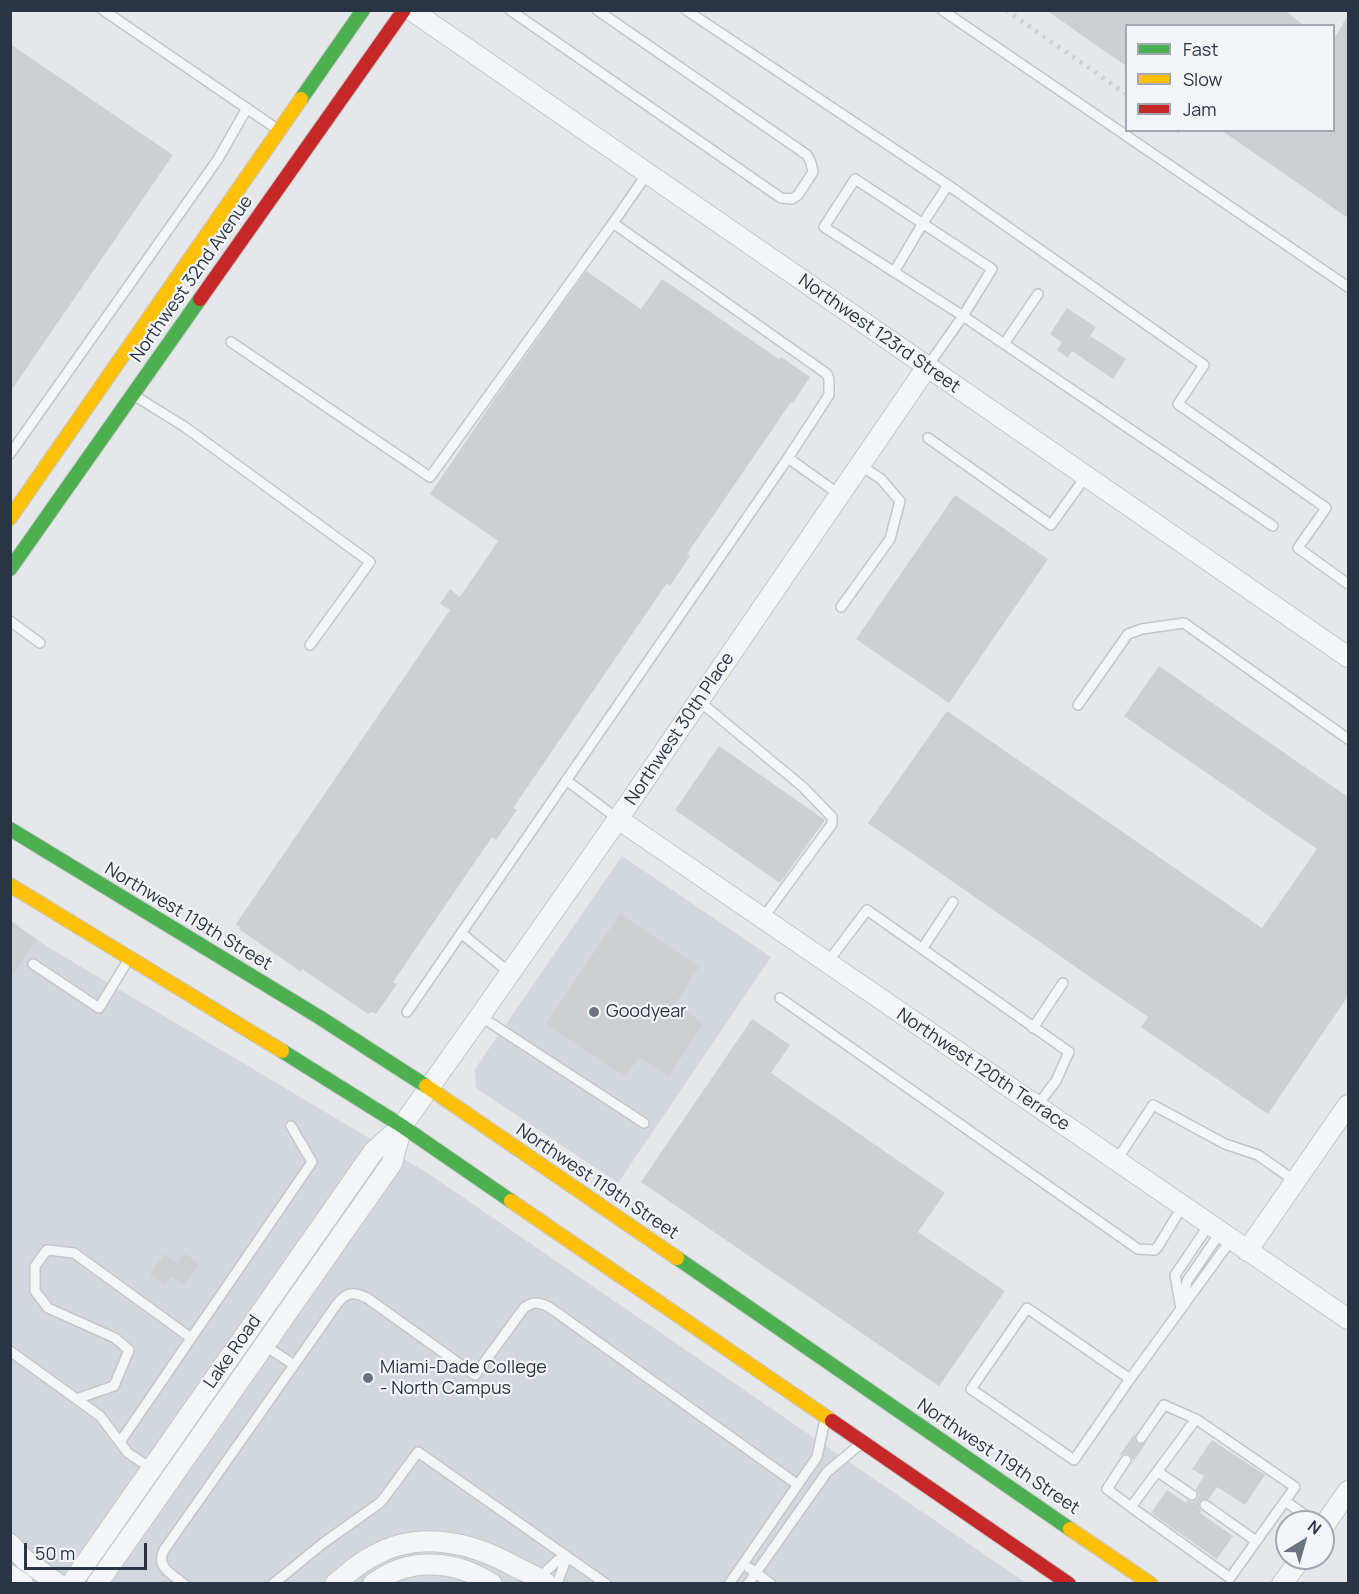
<!DOCTYPE html>
<style>
body{margin:0}
#map{position:relative;width:1359px;height:1594px;overflow:hidden;background:#e5e7ea;font-family:Manrope,sans-serif}
canvas{display:block}
.frame{position:absolute;inset:0;border:12px solid #293445;pointer-events:none}
.legend{position:absolute;left:1125px;top:24px;width:210px;height:108px;box-sizing:border-box;background:#f3f5f9;border:2px solid #a2a8b1;margin:0;padding:8px 10px;list-style:none;font-size:18px;color:#293445}
.legend li{display:flex;align-items:center;gap:12px;height:30px}
.legend b{width:30px;border:2px solid #a2a8b1}
.north{position:absolute;left:1275px;top:1510px;width:60px;height:60px;box-sizing:border-box;background:#f3f5f9;border:2px solid #a2a8b1;border-radius:50%;rotate:37deg;font-size:16px;font-weight:700;line-height:24px;text-align:center;color:#293445}
.north::after{content:'';display:block;margin:auto;width:21px;height:27px;background:#6b737f;clip-path:polygon(50% 0,100% 100%,50% 72%,0 100%)}
.scale{position:absolute;left:24px;top:1543px;width:123px;height:27px;box-sizing:border-box;border:3px solid #293445;border-top:0;padding-left:8px;font-size:18px;line-height:21px;white-space:nowrap;color:#293445;-webkit-text-stroke:4px #f3f5f9;paint-order:stroke}
</style>
<div id="map">
<canvas width="1359" height="1594"></canvas>
<div class="frame"></div>
<ul class="legend">
<li><b style="height:8px;background:#4caf50"></b>Fast</li>
<li><b style="height:8px;background:#ffc107"></b>Slow</li>
<li><b style="height:8px;background:#c62828"></b>Jam</li>
</ul>
<div class="north">N</div>
<div class="scale">50 m</div>
</div>
<script>
const g = document.querySelector('canvas').getContext('2d');
g.lineJoin = 'round';
function paint(path, color) { g.fillStyle = color; g.fill(path, 'evenodd'); }
function stroke(path, color, width, dash) { g.strokeStyle = color; g.lineWidth = width; g.lineCap = dash ? 'butt' : 'round'; g.setLineDash(dash || []); g.stroke(path); }
function write(font, color, halo, rows, align = 'center') {
  g.font = font + ' Manrope,sans-serif'; g.lineWidth = 4.5; g.setLineDash([]); g.textBaseline = 'middle'; g.strokeStyle = halo; g.fillStyle = color; for (const [text, x, y, turn = 0] of rows) {
    g.save(); g.translate(x, y); g.rotate((+turn || 0) * Math.PI / 180); g.textAlign = isNaN(turn) ? turn : align; if (halo) g.strokeText(text, 0, 0); g.fillText(text, 0, 0); g.restore();
  }
}
paint(new Path2D(`
 M 622,856 L 771,957 L 618,1183 L 476,1088 L 475,1069 Z
 M 10,920 L 48,947 L 426,1172 L 1026,1583 L 11,1583 Z`), '#d2d7dd');
paint(new Path2D(`
 M 1046,10 L 1284,10 L 1305,26 L 1126,26 L 1126,66 Z
 M 1348,15 L 1348,218 L 1221,130 L 1334,130 L 1334,39 Z
 M 10,44 L 173,155 L 10,392 Z
 M 586,271 L 641,309 L 662,279 L 779,359 L 781,357 L 810,377 L 793,403 L 791,402 L 687,554 L 690,556 L 670,586 L 667,583 L 513,808 L 517,810 L 496,840 L 492,837 L 393,982 L 397,984 L 376,1014 L 373,1012 L 368,1014 L 302,969 L 301,972 L 239,929 L 241,928 L 236,924 L 450,610 L 440,604 L 450,589 L 460,597 L 498,541 L 430,494 L 494,400 Z
 M 1067,308 L 1096,327 L 1090,336 L 1126,359 L 1113,379 L 1072,351 L 1068,358 L 1057,350 L 1062,342 L 1050,334 Z
 M 955,495 L 1048,559 L 949,703 L 856,639 Z
 M 1159,666 L 1348,797 L 1348,996 L 1268,1114 L 1141,1027 L 1148,1017 L 868,823 L 947,711 L 1262,928 L 1317,849 L 1124,716 Z
 M 719,746 L 825,820 L 780,883 L 675,810 Z
 M 620,914 L 699,967 L 675,1004 L 703,1023 L 669,1077 L 640,1057 L 625,1076 L 546,1024 Z
 M 10,921 L 37,940 L 10,977 Z
 M 752,1019 L 790,1045 L 771,1073 L 945,1193 L 918,1232 L 1005,1291 L 939,1386 L 641,1182 Z
 M 164,1254 L 178,1264 L 185,1254 L 199,1263 L 184,1285 L 171,1277 L 165,1285 L 150,1275 Z
 M 1135,1433 L 1135,1440 L 1138,1444 L 1143,1444 L 1147,1441 L 1132,1464 L 1133,1460 L 1130,1455 L 1126,1453 L 1119,1456 Z
 M 1212,1440 L 1265,1475 L 1245,1505 L 1217,1487 L 1209,1499 L 1203,1499 L 1199,1502 L 1199,1507 L 1201,1511 L 1200,1513 L 1233,1536 L 1217,1559 L 1151,1513 L 1167,1490 L 1186,1503 L 1188,1500 L 1192,1502 L 1197,1499 L 1199,1495 L 1196,1489 L 1204,1476 L 1192,1469 Z`), '#cdcfd2');
const lane = new Path2D(`
 M 103,10 L 277,129
 M 510,10 L 781,198 L 792,199 L 798,195 L 813,172 L 811,163 L 807,155 L 597,10
 M 686,10 L 948,185 L 1204,365 L 1178,404 L 1326,508 L 1298,548 L 1348,584
 M 942,10 L 1348,287
 M 855,179 L 992,269 L 963,316 L 824,227 Z
 M 894,272 L 923,223 L 948,185
 M 231,342 L 430,477 L 613,223
 M 1004,344 L 1038,294
 M 927,367 L 963,316 L 1273,526
 M 135,396 L 185,427 L 370,562 L 310,645
 M 928,438 L 1051,525 L 1086,476
 M 10,454 L 218,159 L 247,108
 M 788,458 L 840,495
 M 841,607 L 890,539 L 900,501 L 881,479 L 860,465
 M 10,621 L 40,643
 M 699,701 L 803,787 L 832,817 L 832,824 L 763,918
 M 1078,705 L 1128,634 L 1142,629 L 1184,623 L 1348,739
 M 566,780 L 618,819
 M 461,933 L 510,973
 M 922,949 L 953,902
 M 827,963 L 867,910 L 1069,1052 L 1056,1081 L 1036,1107
 M 33,964 L 99,1008 L 127,962
 M 780,998 L 1138,1249 L 1155,1250 L 1159,1245 L 1182,1207
 M 407,1012 L 788,458 L 829,395 L 829,379 L 827,374 L 613,223 L 647,174
 M 480,1016 L 644,1123
 M 1033,1028 L 1063,983
 M 1116,1161 L 1153,1105 L 1225,1144 L 1258,1155 L 1295,1181
 M 1182,1303 L 1187,1281 L 1220,1233
 M 1027,1308 L 1130,1379 L 1074,1460 L 971,1389 Z
 M 1181,1309 L 1175,1275 L 1209,1225
 M 264,1345 L 294,1365
 M 10,1351 L 100,1416 L 128,1453 L 152,1469
 M 1130,1379 L 1231,1240
 M 76,1399 L 114,1386 L 129,1350 L 115,1338 L 48,1308 L 35,1291 L 35,1266 L 47,1250 L 74,1253 L 191,1338
 M 1196,1419 L 1295,1487 L 1230,1578 L 1131,1507 Z
 M 1141,1438 L 1164,1405 L 1196,1419
 M 120,1442 L 312,1162 L 291,1126
 M 1126,1460 L 1107,1489 L 1131,1507
 M 1158,1472 L 1192,1495
 M 1285,1501 L 1315,1522
 M 1205,1505 L 1256,1541
 M 749,1568 L 771,1584
 M 539,1578 L 558,1560 L 567,1556
 M 184,1584 C 172,1574 155,1567 164,1550 L 337,1304 C 346,1292 354,1291 367,1298 L 475,1375 L 524,1308 C 533,1301 539,1302 549,1307 L 798,1485
 M 273,1584 L 322,1544 L 381,1502 L 418,1452 L 606,1584
 M 557,1584 L 567,1556
 M 729,1584 L 817,1457 L 824,1424
 M 748,1584 L 827,1472 L 858,1446`);
const street = new Path2D(`
 M 411,10 L 1348,657
 M 618,819 L 1348,1319
 M 1247,1251 L 1348,1105
 M 1323,1527 L 1348,1491
 M 10,1544 L 25,1560 L 58,1584
 M 10,1575 L 23,1584
 M 71,1584 L 374,1151 L 402,1126 L 480,1016 L 618,819 L 927,367
 M 97,1584 L 392,1163 L 402,1126
 M 335,1584 C 347,1574 359,1563 373,1556 C 419,1530 471,1542 514,1566 C 525,1572 537,1576 547,1584
 M 373,1584 C 409,1556 455,1560 492,1584
 M 1282,1584 L 1301,1558`);
const fast = new Path2D(`
 M 301,99 L 363,10
 M 10,569 L 200,299
 M 10,829 L 319,1017 L 426,1086
 M 282,1051 L 402,1126 L 511,1201
 M 677,1258 L 1070,1529`);
const slow = new Path2D(`
 M 10,518 L 301,99
 M 10,885 L 282,1051
 M 426,1086 L 677,1258
 M 511,1201 L 832,1421
 M 1070,1529 L 1151,1584`);
const jam = new Path2D(`
 M 200,299 L 404,10
 M 832,1421 L 1069,1584`);
stroke(lane, '#c3c5c8', 12);
stroke(street, '#c3c5c8', 22);
stroke(fast, '#c3c5c8', 16);
stroke(slow, '#c3c5c8', 16);
stroke(jam, '#c3c5c8', 16);
stroke(lane, '#f4f5f7', 9);
stroke(street, '#f4f5f7', 20);
stroke(fast, '#4caf50', 14);
stroke(slow, '#ffc107', 14);
stroke(jam, '#c62828', 14);
stroke(new Path2D(`
 M 1006,10 L 1126,94
 M 1178,130 L 1180,132`), '#cdcfd2', 4.5, [3, 6]);
for (const [x, y, r, color] of [
 [594,1012,6,"#6b737f"],
 [368,1378,6,"#6b737f"]
]) { const dot = new Path2D(); dot.arc(x, y, r, 0, 2 * Math.PI); g.fillStyle = color; g.fill(dot); stroke(dot, '#f3f5f9', 2); }
write('18px', '#293445', '#f3f5f9', [
 ["Northwest 32nd Avenue",192,279,-55],
 ["Northwest 123rd Street",879,334,35],
 ["Northwest 30th Place",680,729,-56],
 ["Northwest 119th Street",188,917,31],
 ["Northwest 120th Terrace",983,1070,34],
 ["Northwest 119th Street",597,1182,34],
 ["Lake Road",233,1352,-55],
 ["Northwest 119th Street",998,1457,34]
]);
write('18px', '#293445', '#f3f5f9', [
 ["Goodyear",606,1012],
 ["Miami-Dade College",380,1368],
 ["- North Campus",380,1389]
], 'left');
</script>
